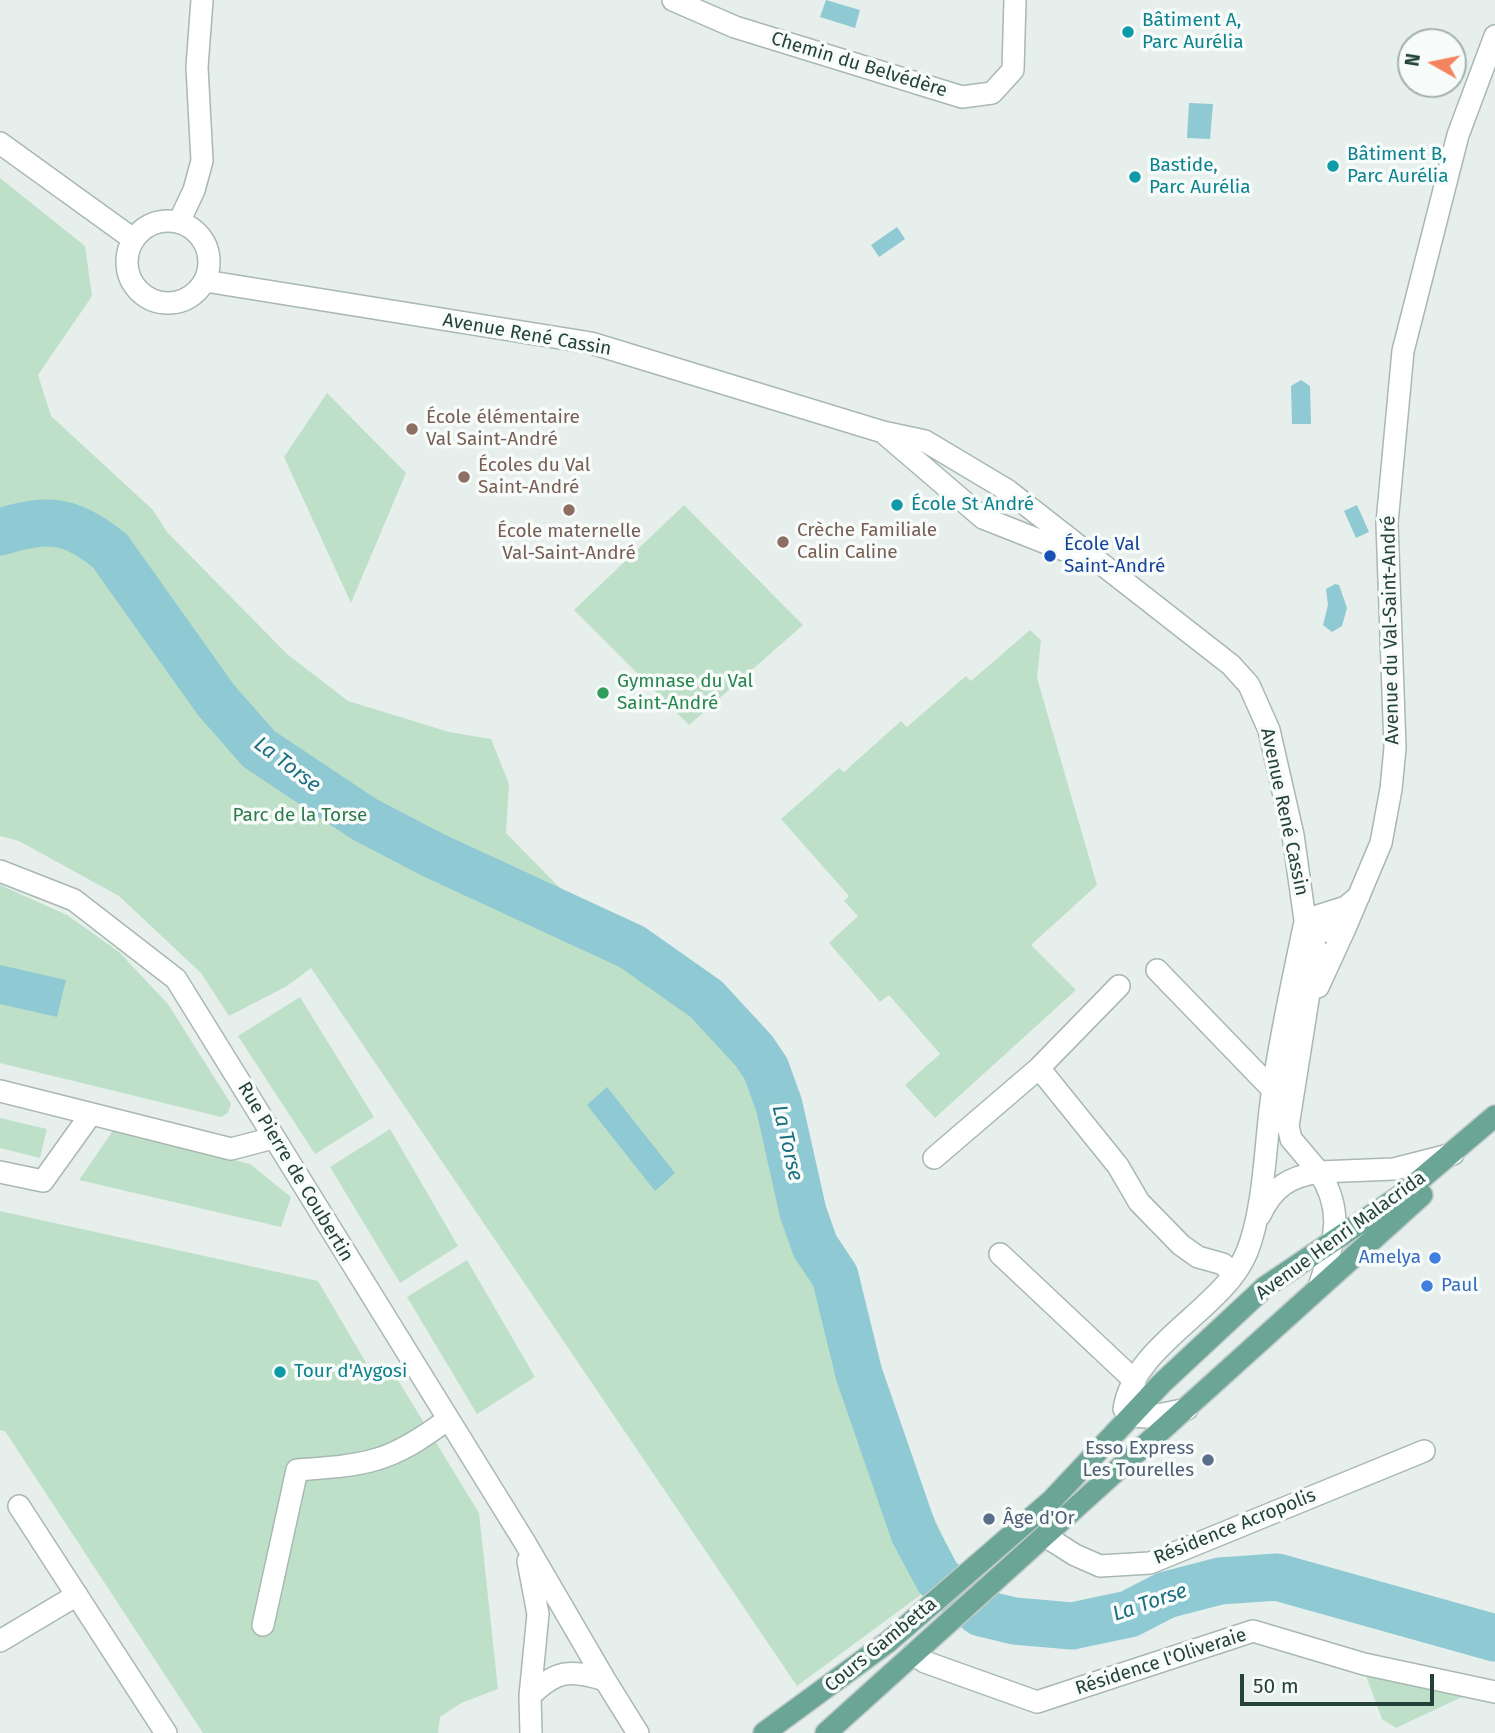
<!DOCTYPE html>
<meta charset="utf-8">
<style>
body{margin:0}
#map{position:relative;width:1495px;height:1733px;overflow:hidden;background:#e6efeb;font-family:"Fira Sans",sans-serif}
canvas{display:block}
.north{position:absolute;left:1397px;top:28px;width:70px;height:70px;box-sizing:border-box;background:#f7fbf9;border:2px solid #a3b1ad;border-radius:50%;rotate:279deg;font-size:19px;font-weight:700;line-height:28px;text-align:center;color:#24423a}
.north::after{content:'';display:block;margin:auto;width:24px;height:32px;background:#f4845f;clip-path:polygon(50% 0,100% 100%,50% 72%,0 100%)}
.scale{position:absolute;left:1240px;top:1674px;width:194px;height:32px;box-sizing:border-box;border:4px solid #24423a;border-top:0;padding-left:9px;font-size:21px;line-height:24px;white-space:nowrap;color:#24423a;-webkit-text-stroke:5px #f7fbf9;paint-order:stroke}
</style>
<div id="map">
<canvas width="1495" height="1733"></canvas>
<div class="north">N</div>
<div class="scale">50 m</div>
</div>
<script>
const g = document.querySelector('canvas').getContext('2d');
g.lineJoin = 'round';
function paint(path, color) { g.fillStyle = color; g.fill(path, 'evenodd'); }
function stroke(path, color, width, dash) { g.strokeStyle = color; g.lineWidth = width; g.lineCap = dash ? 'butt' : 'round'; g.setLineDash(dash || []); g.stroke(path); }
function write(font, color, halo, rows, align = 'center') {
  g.font = font + ' "Fira Sans",sans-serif'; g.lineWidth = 7; g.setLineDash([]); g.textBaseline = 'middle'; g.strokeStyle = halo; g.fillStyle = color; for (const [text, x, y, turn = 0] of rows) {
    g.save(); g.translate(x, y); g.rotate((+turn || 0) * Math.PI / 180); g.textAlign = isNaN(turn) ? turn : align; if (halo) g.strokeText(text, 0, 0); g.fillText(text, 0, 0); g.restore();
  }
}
paint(new Path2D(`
 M 0,178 L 85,246 L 92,296 L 38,375 L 51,416 L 153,510 L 167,532 L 287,654 L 348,701 L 449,732 L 491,739 L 509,784 L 506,833 L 609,938 L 691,995 L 771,1060 L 795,1142 L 793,1206 L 957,1568 L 797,1686 L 311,968 L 287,986 L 229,1016 L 201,973 L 119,896 L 19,841 L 0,836 Z
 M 327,393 L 406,473 L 351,603 L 284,457 Z
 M 684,505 L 803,625 L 689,725 L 574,610 Z
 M 1030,630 L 1041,640 L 1037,678 L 1097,885 L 1031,945 L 1076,990 L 935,1118 L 905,1085 L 940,1054 L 889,995 L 880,1002 L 829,943 L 858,916 L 844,901 L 849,896 L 781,819 L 839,768 L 844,772 L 901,721 L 907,727 L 966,676 L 971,681 Z
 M 0,885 L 67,915 L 119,952 L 168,1004 L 231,1104 L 228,1113 L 221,1117 L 0,1063 Z
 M 300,997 L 374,1117 L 315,1154 L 238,1036 Z
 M 0,1118 L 47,1129 L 40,1158 L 0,1148 Z
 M 114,1129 L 250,1164 L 291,1197 L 281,1227 L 79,1180 Z
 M 390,1129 L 458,1246 L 400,1283 L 330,1167 Z
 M 0,1211 L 318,1281 L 375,1378 L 393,1372 L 479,1513 L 498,1689 L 461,1703 L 440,1717 L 438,1733 L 203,1733 L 5,1431 L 0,1430 Z
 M 467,1260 L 535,1377 L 477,1414 L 407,1297 Z
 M 1366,1676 L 1462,1697 L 1396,1728 L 1382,1719 Z`), '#bfe0c8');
paint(new Path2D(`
 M 826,0 L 860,10 L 855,28 L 820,17 Z
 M 1189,103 L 1213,104 L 1210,139 L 1187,138 Z
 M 897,227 L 905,239 L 879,257 L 871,245 Z
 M 1301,380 L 1310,386 L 1311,424 L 1292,424 L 1291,386 Z
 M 1357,505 L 1369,532 L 1356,538 L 1344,511 Z
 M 1335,584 L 1339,585 L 1347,608 L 1342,626 L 1332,632 L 1323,625 L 1328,605 L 1326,589 Z
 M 0,965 L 66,980 L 57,1017 L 0,1004 Z
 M 607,1087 L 675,1173 L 655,1191 L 587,1105 Z`), '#8ec9d4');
stroke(new Path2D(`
 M 0,532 C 48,517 71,519 110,551 L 216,700 L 259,749 L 364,819 L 433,855 L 632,947 L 706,999 L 754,1051 L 766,1069 L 779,1105 L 803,1212 L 815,1246 L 835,1276 L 859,1374 L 914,1533 L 938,1578 L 981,1613 L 1014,1621 L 1072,1626 L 1129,1614 L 1166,1595 L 1220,1581 L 1277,1577 L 1495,1638`), '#8ec9d4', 47);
const minor = new Path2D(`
 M 673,0 L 735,27 L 962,97 L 992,93 L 1013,70 L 1015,0
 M 0,143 L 133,239
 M127 262a41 41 0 1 1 82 0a41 41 0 1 1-82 0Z
 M 179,222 L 194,190 L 202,161 L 197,67 L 202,0
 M 205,281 L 591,343 L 883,432 L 925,441 L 1007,490 L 1231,665 L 1249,685 L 1269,730 L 1293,835 L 1305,920 L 1316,949 L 1288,1126 L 1291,1139 L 1319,1172 L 1394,1169 L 1453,1154
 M 885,434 L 983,518 L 1087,559
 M 0,871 L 74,900 L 176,979 L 524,1541 L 605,1680
 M 1305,920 C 1321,933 1328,935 1346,926 L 1381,843 L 1391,789 L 1395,748 L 1387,523 L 1403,351 L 1458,135 L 1495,36
 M 1305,920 L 1346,907 L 1359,896
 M 1157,970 L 1273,1090
 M 1318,987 L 1346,926
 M 1039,1068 L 1118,1166 L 1139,1202 L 1181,1245 L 1198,1257 L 1223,1264 L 1233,1274
 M 0,1091 L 231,1149 L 273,1138
 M 934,1158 L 1039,1068 L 1119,986
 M 0,1172 L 43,1181 L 91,1114
 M 1260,1215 C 1273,1187 1289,1177 1319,1172 C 1346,1214 1333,1242 1319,1287
 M 1000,1254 L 1135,1381
 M 1187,1409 L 1148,1417 L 1129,1416 L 1124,1409 C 1134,1344 1224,1309 1247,1252 C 1265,1206 1265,1143 1272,1095 C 1280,1037 1293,979 1305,922
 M 19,1506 L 166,1733
 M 1045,1536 L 1075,1555 L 1100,1566 L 1150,1563 L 1424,1451
 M 528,1561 L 538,1614 L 530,1696
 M 263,1625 L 297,1470 C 367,1465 390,1463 448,1419
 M 0,1641 L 77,1595
 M 913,1654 L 925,1662 L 1037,1702 L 1253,1631 L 1364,1664 L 1495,1692
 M 531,1733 L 530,1696 C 556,1670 570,1669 605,1680 L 638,1733`);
const major = new Path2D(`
 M 764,1733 L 888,1642 L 1052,1500 L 1162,1383 L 1265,1287 L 1403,1194 L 1495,1116
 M 826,1733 L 1422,1195`);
stroke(minor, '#a8b8b2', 24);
stroke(major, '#c2cac8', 24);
stroke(minor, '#fff', 21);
stroke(major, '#6aa596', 21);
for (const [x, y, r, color] of [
 [1128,32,7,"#0f9aa8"],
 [1333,166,7,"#0f9aa8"],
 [1135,177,7,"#0f9aa8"],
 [412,429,7,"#8d6e63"],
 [464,477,7,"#8d6e63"],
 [897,505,7,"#0f9aa8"],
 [569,510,7,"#8d6e63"],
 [783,542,7,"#8d6e63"],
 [1050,556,7,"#1a4fb4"],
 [603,693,7,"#2e9e5b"],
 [1435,1258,7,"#3f7fe0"],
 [1427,1286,7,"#3f7fe0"],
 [280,1372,7,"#0f9aa8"],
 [1208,1460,7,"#5c6f8a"],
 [989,1519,7,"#5c6f8a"]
]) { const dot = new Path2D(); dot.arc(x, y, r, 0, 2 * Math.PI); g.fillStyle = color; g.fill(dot); stroke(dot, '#f7fbf9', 2.5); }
write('19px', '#0d838f', '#f7fbf9', [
 ["Bâtiment A,",1142,21],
 ["Parc Aurélia",1142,43],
 ["Bâtiment B,",1347,155],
 ["Parc Aurélia",1347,177],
 ["Bastide,",1149,166],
 ["Parc Aurélia",1149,188],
 ["École St André",911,505],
 ["Tour d'Aygosi",294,1372]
], 'left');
write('19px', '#24423a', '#f7fbf9', [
 ["Chemin du Belvédère",859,65,17],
 ["Avenue René Cassin",527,335,10],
 ["Avenue du Val-Saint-André",1391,630,-91],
 ["Avenue René Cassin",1284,812,78],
 ["Rue Pierre de Coubertin",295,1172,59],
 ["Avenue Henri Malacrida",1341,1236,-36],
 ["Résidence Acropolis",1235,1527,-22],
 ["Cours Gambetta",881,1645,-39],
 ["Résidence l'Oliveraie",1161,1662,-18]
]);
write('19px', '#785e54', '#f7fbf9', [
 ["École élémentaire",426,418],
 ["Val Saint-André",426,440],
 ["Écoles du Val",478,466],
 ["Saint-André",478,488],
 ["Crèche Familiale",797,531],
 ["Calin Caline",797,553],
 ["École maternelle",569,532,"center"],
 ["Val-Saint-André",569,554,"center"]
], 'left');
write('19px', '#164399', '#f7fbf9', [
 ["École Val",1064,545],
 ["Saint-André",1064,567]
], 'left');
write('19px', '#27864d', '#f7fbf9', [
 ["Gymnase du Val",617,682],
 ["Saint-André",617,704]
], 'left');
write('19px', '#2d7a4b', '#f7fbf9', [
 ["Parc de la Torse",300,816]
]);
write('19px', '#366cbe', '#f7fbf9', [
 ["Amelya",1421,1258],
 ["Paul",1441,1286,"left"]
], 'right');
write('19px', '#4e5e75', '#f7fbf9', [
 ["Esso Express",1194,1449],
 ["Les Tourelles",1194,1471],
 ["Âge d'Or",1003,1519,"left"]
], 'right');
write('italic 21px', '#1c6f80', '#f7fbf9', [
 ["La Torse",287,765,37],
 ["La Torse",787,1143,77],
 ["La Torse",1150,1603,-19]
]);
</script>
